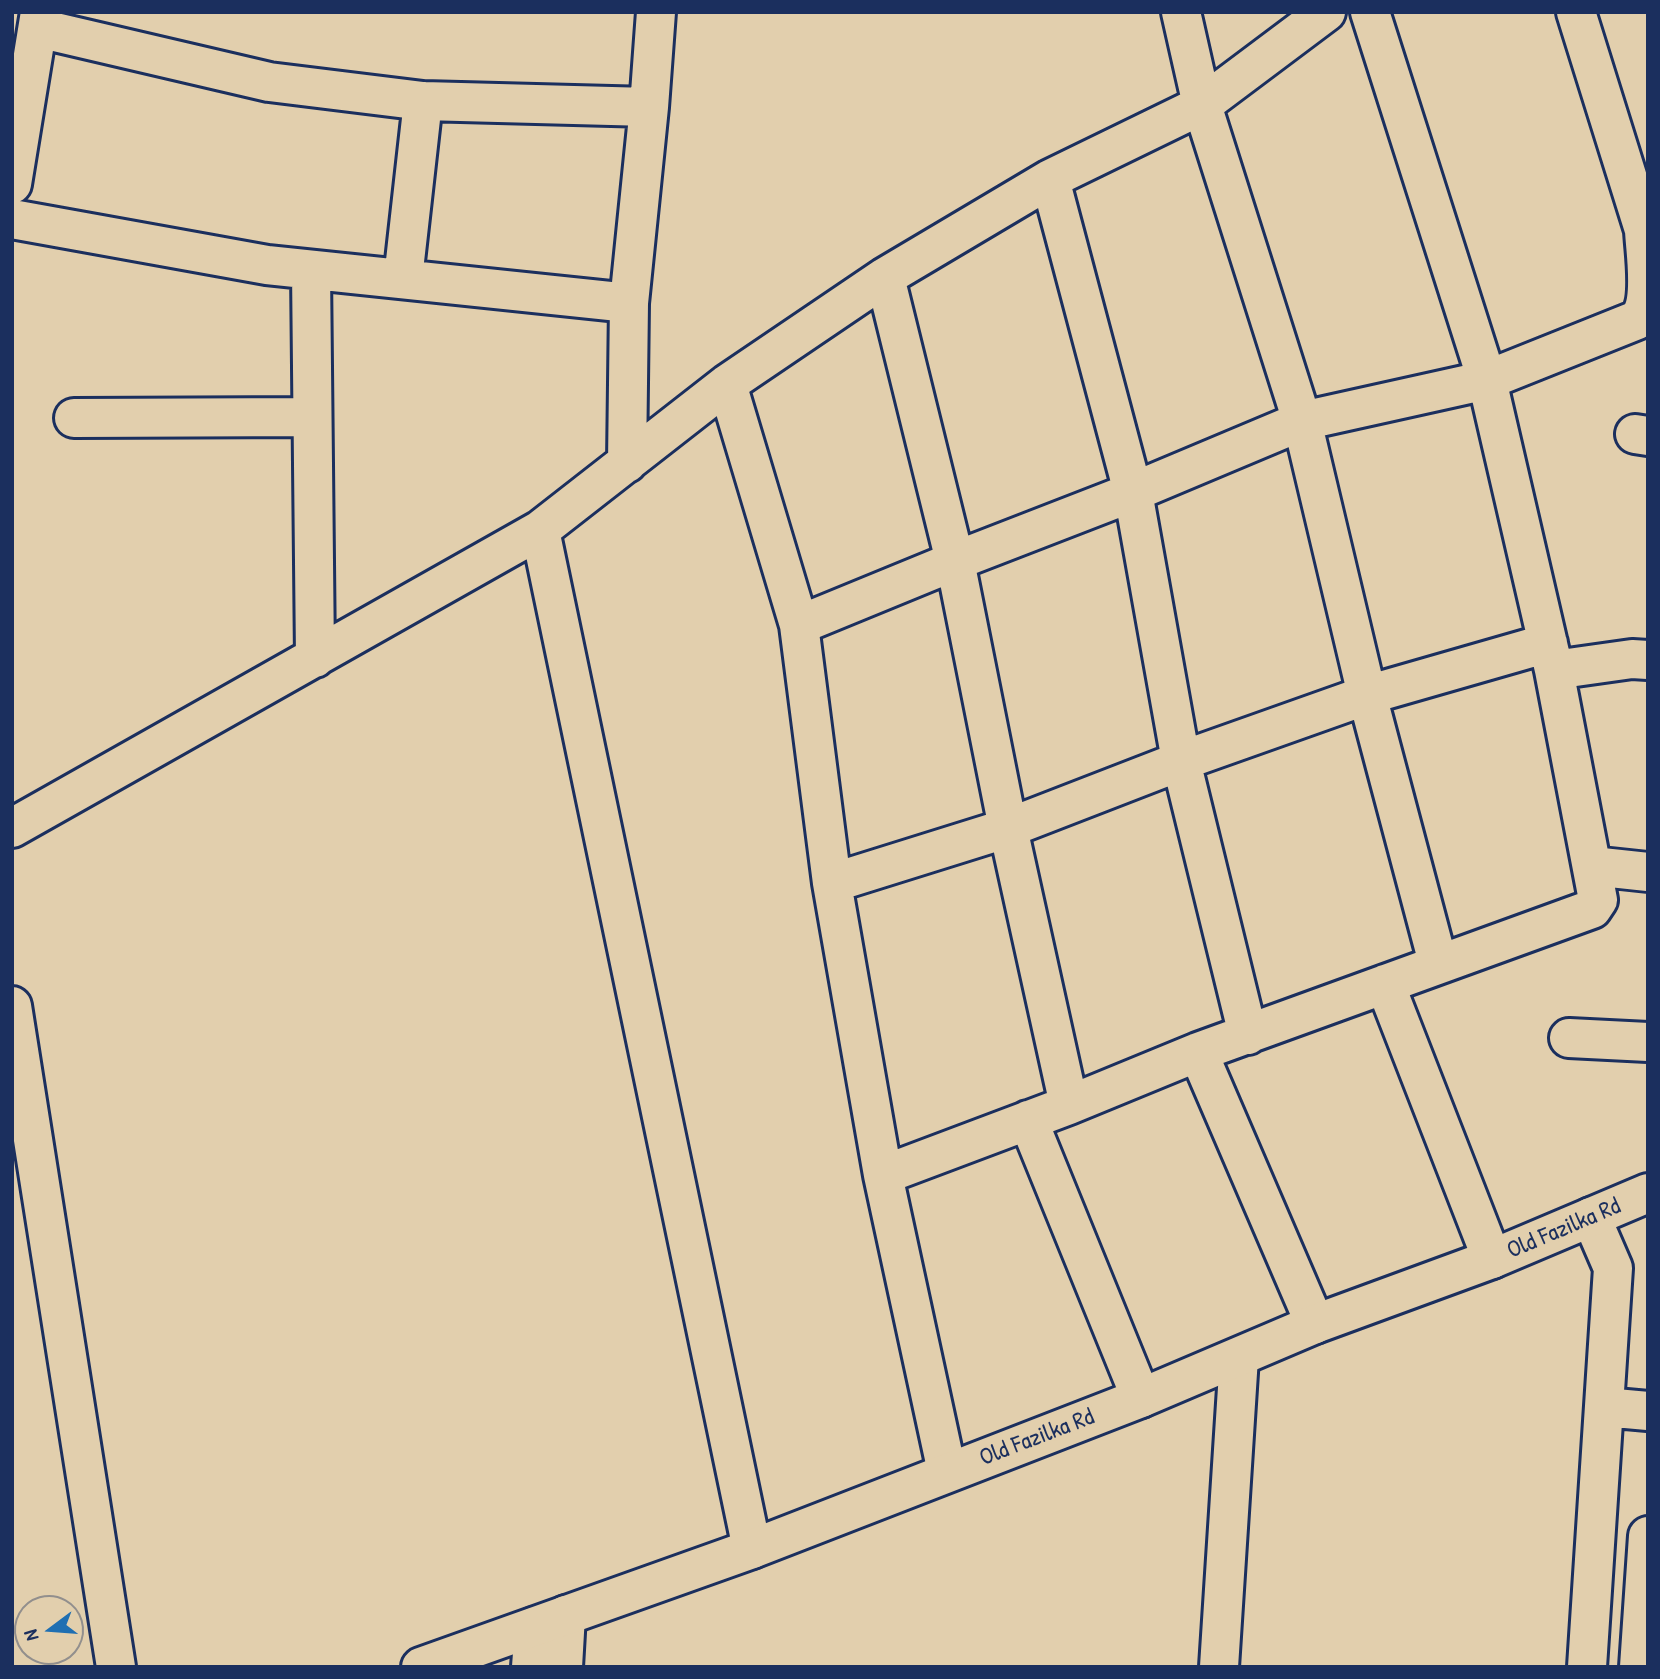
<!DOCTYPE html>
<style>
body{margin:0}
#map{position:relative;width:1660px;height:1679px;overflow:hidden;background:#e2cfad;font-family:"Patrick Hand",sans-serif}
canvas{display:block}
.frame{position:absolute;inset:0;border:14px solid #1b2f5e;pointer-events:none}
.north{position:absolute;left:14px;top:1595px;width:70px;height:70px;box-sizing:border-box;background:#e2cfad;border:2px solid #928f8d;border-radius:50%;rotate:254deg;font-size:19px;font-weight:700;line-height:28px;text-align:center;color:#1b2f5e}
.north::after{content:'';display:block;margin:auto;width:24px;height:32px;background:#1f6fb2;clip-path:polygon(50% 0,100% 100%,50% 72%,0 100%)}
</style>
<div id="map">
<canvas width="1660" height="1679"></canvas>
<div class="frame"></div>
<div class="north">N</div>
</div>
<script>
const g = document.querySelector('canvas').getContext('2d');
g.lineJoin = 'round';
function stroke(path, color, width, dash) { g.strokeStyle = color; g.lineWidth = width; g.lineCap = dash ? 'butt' : 'round'; g.setLineDash(dash || []); g.stroke(path); }
function write(font, color, halo, rows, align = 'center') {
  g.font = font + ' "Patrick Hand",sans-serif'; g.lineWidth = 6; g.setLineDash([]); g.textBaseline = 'middle'; g.strokeStyle = halo; g.fillStyle = color; for (const [text, x, y, turn = 0] of rows) {
    g.save(); g.translate(x, y); g.rotate((+turn || 0) * Math.PI / 180); g.textAlign = isNaN(turn) ? turn : align; if (halo) g.strokeText(text, 0, 0); g.fillText(text, 0, 0); g.restore();
  }
}
const minor = new Path2D(`
 M 1181,12 L 1202,105 L 1302,421 L 1367,695 L 1438,963
 M 1576,12 L 1644,230 L 1648,231
 M 38,28 L 269,82 L 423,101 L 649,107
 M 1050,179 L 1133,492 L 1181,761 L 1248,1035
 M 12,184 L 40,12
 M 12,219 L 267,265 L 629,303
 M 311,270 L 315,658
 M 885,277 L 955,561 L 1008,828 L 1069,1105
 M 403,279 L 423,101
 M 727,384 L 799,625 L 832,883 L 883,1175 L 947,1472
 M 74,418 L 312,417
 M 1635,434 L 1648,436
 M 627,463 L 629,303 L 649,107 L 656,12
 M 540,530 L 752,1549
 M 799,625 L 955,561 L 1133,492 L 1302,421 L 1487,380 L 1637,320 C 1654,303 1645,254 1644,230
 M 1554,670 L 1632,659 L 1648,660
 M 12,828 L 540,530 L 727,384 L 885,277 L 1050,179 L 1202,105 L 1326,12
 M 1592,866 L 1648,872
 M 832,883 L 1008,828 L 1181,761 L 1367,695 L 1548,643
 M 1385,984 L 1492,1259
 M 12,1006 L 116,1667
 M 1569,1038 L 1648,1042
 M 1198,1052 L 1315,1324
 M 1028,1120 L 1141,1398
 M 883,1175 L 1069,1105 L 1198,1052 L 1592,909 L 1598,900 L 1554,670 L 1487,380 L 1370,12
 M 1604,1407 L 1648,1411
 M 531,1667 L 534,1627
 M 563,1667 L 566,1615
 M 1219,1667 L 1239,1357
 M 1587,1667 L 1613,1268 L 1591,1217
 M 1639,1667 L 1648,1536`);
const major = new Path2D(`
 M 421,1667 L 752,1549 L 1141,1398 L 1315,1324 L 1492,1259 L 1648,1193`);
stroke(minor, '#1b2f5e', 44);
stroke(major, '#1b2f5e', 44);
stroke(minor, '#e2cfad', 38);
stroke(major, '#e2cfad', 38);
write('24px', '#1b2f5e', '#e2cfad', [
 ["Old Fazilka Rd",1564,1229,-23],
 ["Old Fazilka Rd",1037,1438,-21]
]);
</script>
